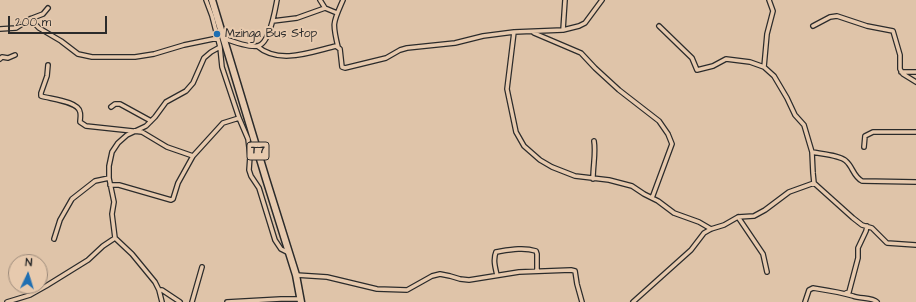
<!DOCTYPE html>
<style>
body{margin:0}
#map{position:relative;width:916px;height:302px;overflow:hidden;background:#dfc4a9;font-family:"Architects Daughter",sans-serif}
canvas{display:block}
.north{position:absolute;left:8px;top:254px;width:40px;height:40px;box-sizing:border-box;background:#e7caae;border:1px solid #9c8a7a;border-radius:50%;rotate:4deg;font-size:11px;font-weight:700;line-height:16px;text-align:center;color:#2b2b2b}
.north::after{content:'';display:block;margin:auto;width:14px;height:18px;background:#1f6fb2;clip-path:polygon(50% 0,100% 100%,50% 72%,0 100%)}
.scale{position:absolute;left:8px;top:16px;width:99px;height:18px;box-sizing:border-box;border:2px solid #2b2b2b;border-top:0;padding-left:5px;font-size:12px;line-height:14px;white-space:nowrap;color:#2b2b2b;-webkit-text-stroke:3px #e7caae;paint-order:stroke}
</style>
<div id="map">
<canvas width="916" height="302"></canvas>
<div class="north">N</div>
<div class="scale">200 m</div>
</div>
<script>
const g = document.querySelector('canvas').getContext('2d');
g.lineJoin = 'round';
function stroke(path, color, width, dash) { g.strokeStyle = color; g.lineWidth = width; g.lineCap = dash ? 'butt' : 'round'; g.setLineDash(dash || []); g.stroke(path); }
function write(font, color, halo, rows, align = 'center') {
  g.font = font + ' "Architects Daughter",sans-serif'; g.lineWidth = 4; g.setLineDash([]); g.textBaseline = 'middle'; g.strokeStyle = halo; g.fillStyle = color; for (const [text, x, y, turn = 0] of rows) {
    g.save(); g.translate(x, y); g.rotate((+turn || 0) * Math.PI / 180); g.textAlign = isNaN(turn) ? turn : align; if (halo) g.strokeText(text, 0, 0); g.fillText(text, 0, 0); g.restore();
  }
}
const minor = new Path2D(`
 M 206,0 L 212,16 L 220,47 L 222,67 L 239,118 L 248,139 L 250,156 L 249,170 L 251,176 L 259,188 L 275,240 L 281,249 L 289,253
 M 320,0 L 325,8 L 337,13
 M 769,0 L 773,11 L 767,34 L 764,67 L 774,76 L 787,98 L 795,115 L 804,125 L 812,152 L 813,173 L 814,183 L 853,218 L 862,225 L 872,228 L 887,243 L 916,245
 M 30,19 L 39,28 L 61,41 L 78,54 L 92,57 L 135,57 L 154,54 L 184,45 L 218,38
 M 273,21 L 297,18 L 325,8
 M 659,26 L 692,58 L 697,70 L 713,66 L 726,59 L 750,62 L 764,67
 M 813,26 L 830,17 L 837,16 L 867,26 L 893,31 L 900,55 L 900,69 L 903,74 L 916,82
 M 0,29 L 16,28 L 30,19 L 43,14 L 48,8
 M 563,30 L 565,0
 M 514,32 L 507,89 L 516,132 L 524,146 L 540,160 L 552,167 L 575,176 L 609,180 L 632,186 L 644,194 L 658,201 L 674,213 L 699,222 L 711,229
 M 534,33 L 581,53 L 595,68 L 619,90 L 659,121 L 668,134 L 672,144 L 652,198
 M 223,38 C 231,41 250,48 258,46 C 270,43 275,10 277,0
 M 257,46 C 279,65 311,52 336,46 L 340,49 L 342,67 L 345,68 L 386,58 L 400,50 L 407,48 L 455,43 L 483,36 L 514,32 L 563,30 L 579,26 L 585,23 L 602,0
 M 338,47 C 332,22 333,23 343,0
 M 0,59 L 2,57 L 8,58 L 15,55
 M 48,65 L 47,76 L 41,93 L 41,96 C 50,99 78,101 80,112 C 81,115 80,119 80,122 L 86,126 L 142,132 L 167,147 L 193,156
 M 901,72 L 916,72
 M 111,107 L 115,104 L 120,104 L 151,121
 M 864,147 L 865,136 L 873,132 L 916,132
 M 812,152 C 821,154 840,155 846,161 C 853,167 853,176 862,181 L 916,182
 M 593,179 C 593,165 596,153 594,141
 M 110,185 L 119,185 L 171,200 L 173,199 L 178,183 L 193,156 L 223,123 L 239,118
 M 738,217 L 763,254 L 767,272
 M 54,239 L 60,220 L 72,199 L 95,181 L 109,178
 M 296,275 L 327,277 L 377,289 L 407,290 L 432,276 L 440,274 L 450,276 L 460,279 L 469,280 L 519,272 L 571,270 L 575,271 L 577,284 L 582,302
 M 497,275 C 495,267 493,259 496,252 C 509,250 523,247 536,251 L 537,254 L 537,271
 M 159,290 L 162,290 L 180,302
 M 846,293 L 849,292 L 858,258 L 858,248 L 866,231 L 867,226
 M 7,302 L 30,295 L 46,286 L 88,260 L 103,246 L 115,238
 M 162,302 L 159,290 L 155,282 L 132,254 L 115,238 L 112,214 L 114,202 L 109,178 L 109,166 L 112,152 L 118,143 L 127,135 L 146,126 L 155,117 L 166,102 L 186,91 L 193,83 L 204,58 L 211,52 L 220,47
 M 192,302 L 202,267
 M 227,302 L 281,299 L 301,299
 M 633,302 L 691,250 L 704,233 L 711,229 L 724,225 L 738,217 L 754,216 L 765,210 L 789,192 L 814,183
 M 805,302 L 809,290 L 813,288 C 826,290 840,292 853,296 C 860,299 872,297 877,302`);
const trunk = new Path2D(`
 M 212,0 L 266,179 L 296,275 L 301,302`);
stroke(minor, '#2b2b2b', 6);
stroke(trunk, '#2b2b2b', 9);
stroke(minor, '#e7caae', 3.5);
stroke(trunk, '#e7caae', 6);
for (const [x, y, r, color] of [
 [217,34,4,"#1f6fb2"]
]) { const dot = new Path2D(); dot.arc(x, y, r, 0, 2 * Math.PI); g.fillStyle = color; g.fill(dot); stroke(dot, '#e7caae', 1.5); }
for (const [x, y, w] of [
 [258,151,22]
]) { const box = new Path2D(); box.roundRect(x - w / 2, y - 9, w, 18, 3); g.fillStyle = '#e7caae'; g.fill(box); stroke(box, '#2b2b2b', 1); }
write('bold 11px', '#2b2b2b', null, [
 ["T7",258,151]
]);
write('12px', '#2b2b2b', '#e7caae', [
 ["Mzinga Bus Stop",225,34]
], 'left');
</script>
